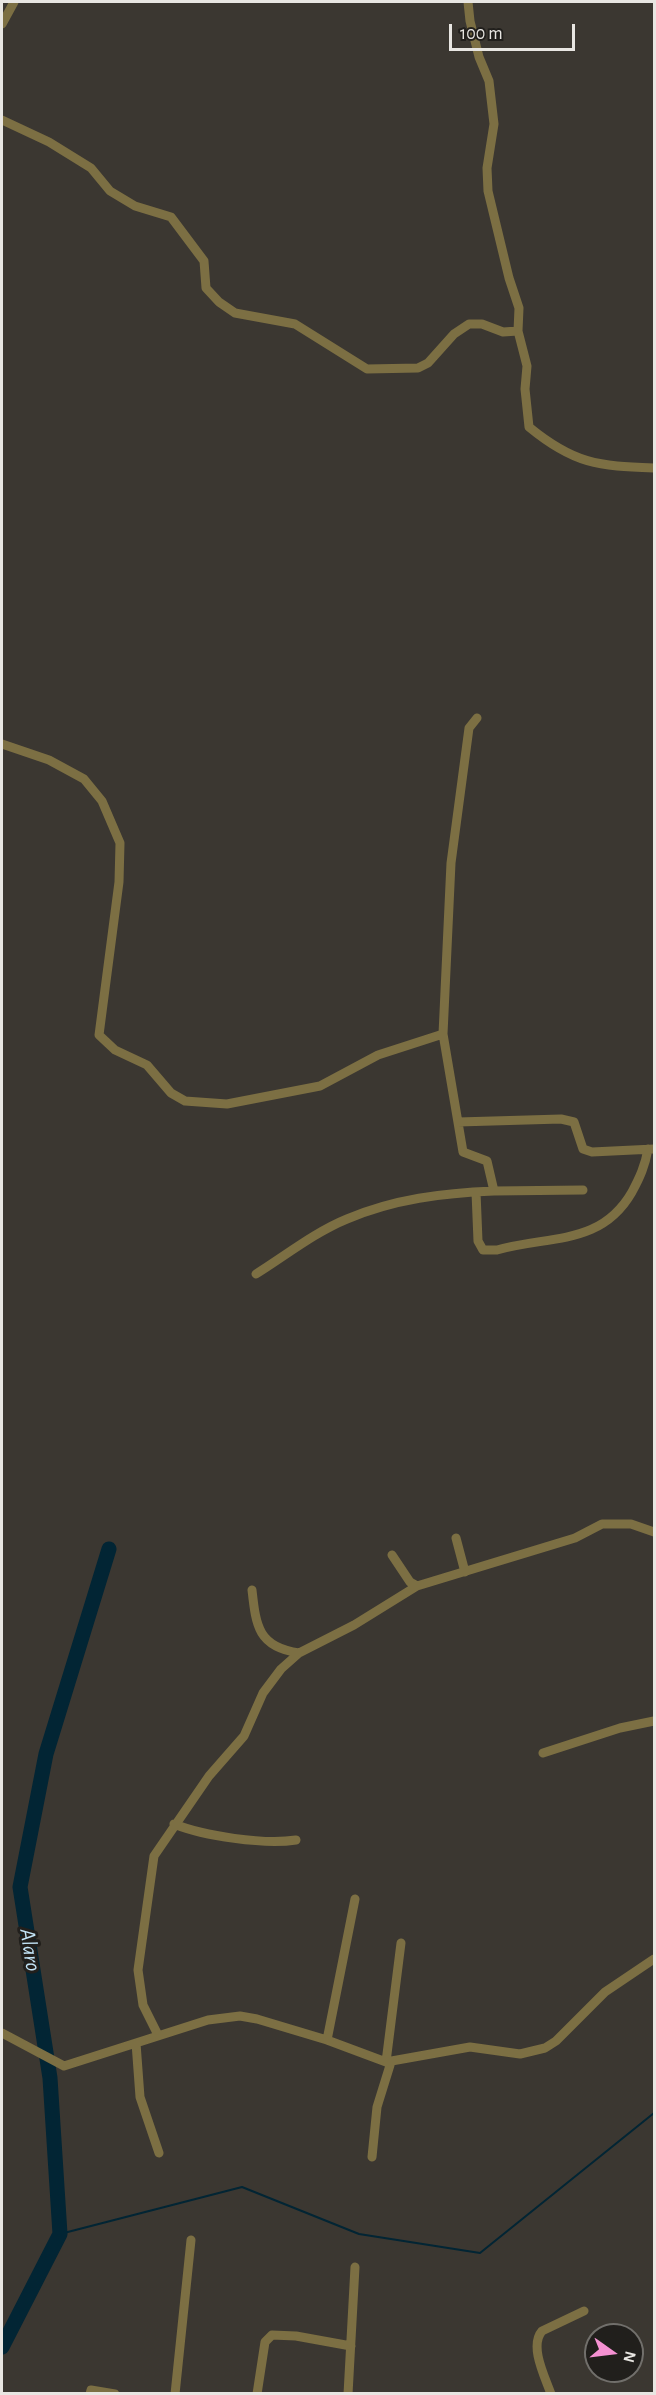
<!DOCTYPE html>
<style>
body{margin:0}
#map{position:relative;width:656px;height:2395px;overflow:hidden;background:#3b3731;font-family:"Alegreya Sans",sans-serif}
canvas{display:block}
.frame{position:absolute;inset:0;border:3px solid #e8e6e2;pointer-events:none}
.north{position:absolute;left:584px;top:2323px;width:60px;height:60px;box-sizing:border-box;background:#211f1c;border:2px solid #716f6b;border-radius:50%;rotate:104deg;font-size:16px;font-weight:700;line-height:24px;text-align:center;color:#e8e6e2}
.north::after{content:'';display:block;margin:auto;width:21px;height:27px;background:#f591d2;clip-path:polygon(50% 0,100% 100%,50% 72%,0 100%)}
.scale{position:absolute;left:449px;top:24px;width:126px;height:27px;box-sizing:border-box;border:3px solid #e8e6e2;border-top:0;padding-left:8px;font-size:18px;line-height:21px;white-space:nowrap;color:#e8e6e2;-webkit-text-stroke:4px #211f1c;paint-order:stroke}
</style>
<div id="map">
<canvas width="656" height="2395"></canvas>
<div class="frame"></div>
<div class="north">N</div>
<div class="scale">100 m</div>
</div>
<script>
const g = document.querySelector('canvas').getContext('2d');
g.lineJoin = 'round';
function stroke(path, color, width, dash) { g.strokeStyle = color; g.lineWidth = width; g.lineCap = dash ? 'butt' : 'round'; g.setLineDash(dash || []); g.stroke(path); }
function write(font, color, halo, rows, align = 'center') {
  g.font = font + ' "Alegreya Sans",sans-serif'; g.lineWidth = 6; g.setLineDash([]); g.textBaseline = 'middle'; g.strokeStyle = halo; g.fillStyle = color; for (const [text, x, y, turn = 0] of rows) {
    g.save(); g.translate(x, y); g.rotate((+turn || 0) * Math.PI / 180); g.textAlign = isNaN(turn) ? turn : align; if (halo) g.strokeText(text, 0, 0); g.fillText(text, 0, 0); g.restore();
  }
}
stroke(new Path2D(`
 M 60,2234 L 242,2187 L 359,2234 L 480,2253 L 654,2113`), '#022534', 2);
stroke(new Path2D(`
 M 2,2347 L 60,2234 L 50,2078 L 20,1887 L 46,1754 L 109,1549`), '#022534', 15);
stroke(new Path2D(`
 M 468,2 L 470,21 L 479,57 L 489,81 L 494,124 L 487,168 L 488,191 L 509,278 L 519,308 L 518,331 L 527,366 L 525,389 L 529,427 C 574,464 598,466 654,468
 M 2,24 L 14,2
 M 2,120 L 49,142 L 91,168 L 110,191 L 135,206 L 171,217 L 204,261 L 206,288 L 219,302 L 235,313 L 295,324 L 367,369 L 418,368 L 428,363 L 454,334 L 469,324 L 482,324 L 503,332 L 518,331
 M 2,744 L 49,760 L 84,779 L 102,801 L 120,843 L 119,882 L 99,1035 L 115,1050 L 147,1065 L 171,1093 L 185,1101 L 227,1104 L 320,1086 L 378,1055 L 443,1034 L 451,863 L 469,728 L 477,718
 M 458,1122 L 561,1119 L 574,1122 L 583,1149 L 592,1152 L 654,1149
 M 494,1191 L 583,1190
 M 476,1192 L 478,1241 L 483,1250 L 497,1250 C 550,1235 601,1246 632,1192 C 640,1177 645,1166 648,1149
 M 256,1274 C 285,1256 315,1232 347,1219 C 394,1199 443,1193 494,1191 L 487,1161 L 463,1152 L 443,1034
 M 456,1538 L 465,1572
 M 392,1555 L 410,1582 L 417,1586 L 575,1538 L 602,1524 L 631,1524 L 654,1532
 M 252,1590 C 256,1626 258,1647 299,1653
 M 543,1753 L 620,1728 L 654,1721
 M 174,1824 C 204,1836 264,1845 296,1840
 M 2,2033 L 64,2066 L 208,2020 L 240,2016 L 257,2019 L 327,2040 L 386,2062 L 470,2047 L 520,2054 L 545,2048 L 556,2041 L 605,1992 L 654,1959
 M 158,2035 L 143,2005 L 138,1970 L 154,1856 L 209,1776 L 244,1736 L 263,1693 L 281,1669 L 299,1653 L 354,1625 L 417,1586
 M 327,2040 L 355,1899
 M 136,2043 L 140,2097 L 159,2153
 M 386,2062 L 401,1943
 M 372,2157 L 377,2107 L 391,2062
 M 90,2394 L 91,2390 L 115,2394
 M 175,2394 L 191,2240
 M 257,2394 L 265,2342 L 272,2335 L 296,2336 L 351,2346
 M 348,2394 L 355,2267
 M 551,2394 C 545,2377 529,2346 542,2331 L 584,2311`), '#7c6f43', 9);
write('italic 22px', '#c2e4f7', '#211f1c', [
 ["Alaro",30,1950,81]
]);
</script>
